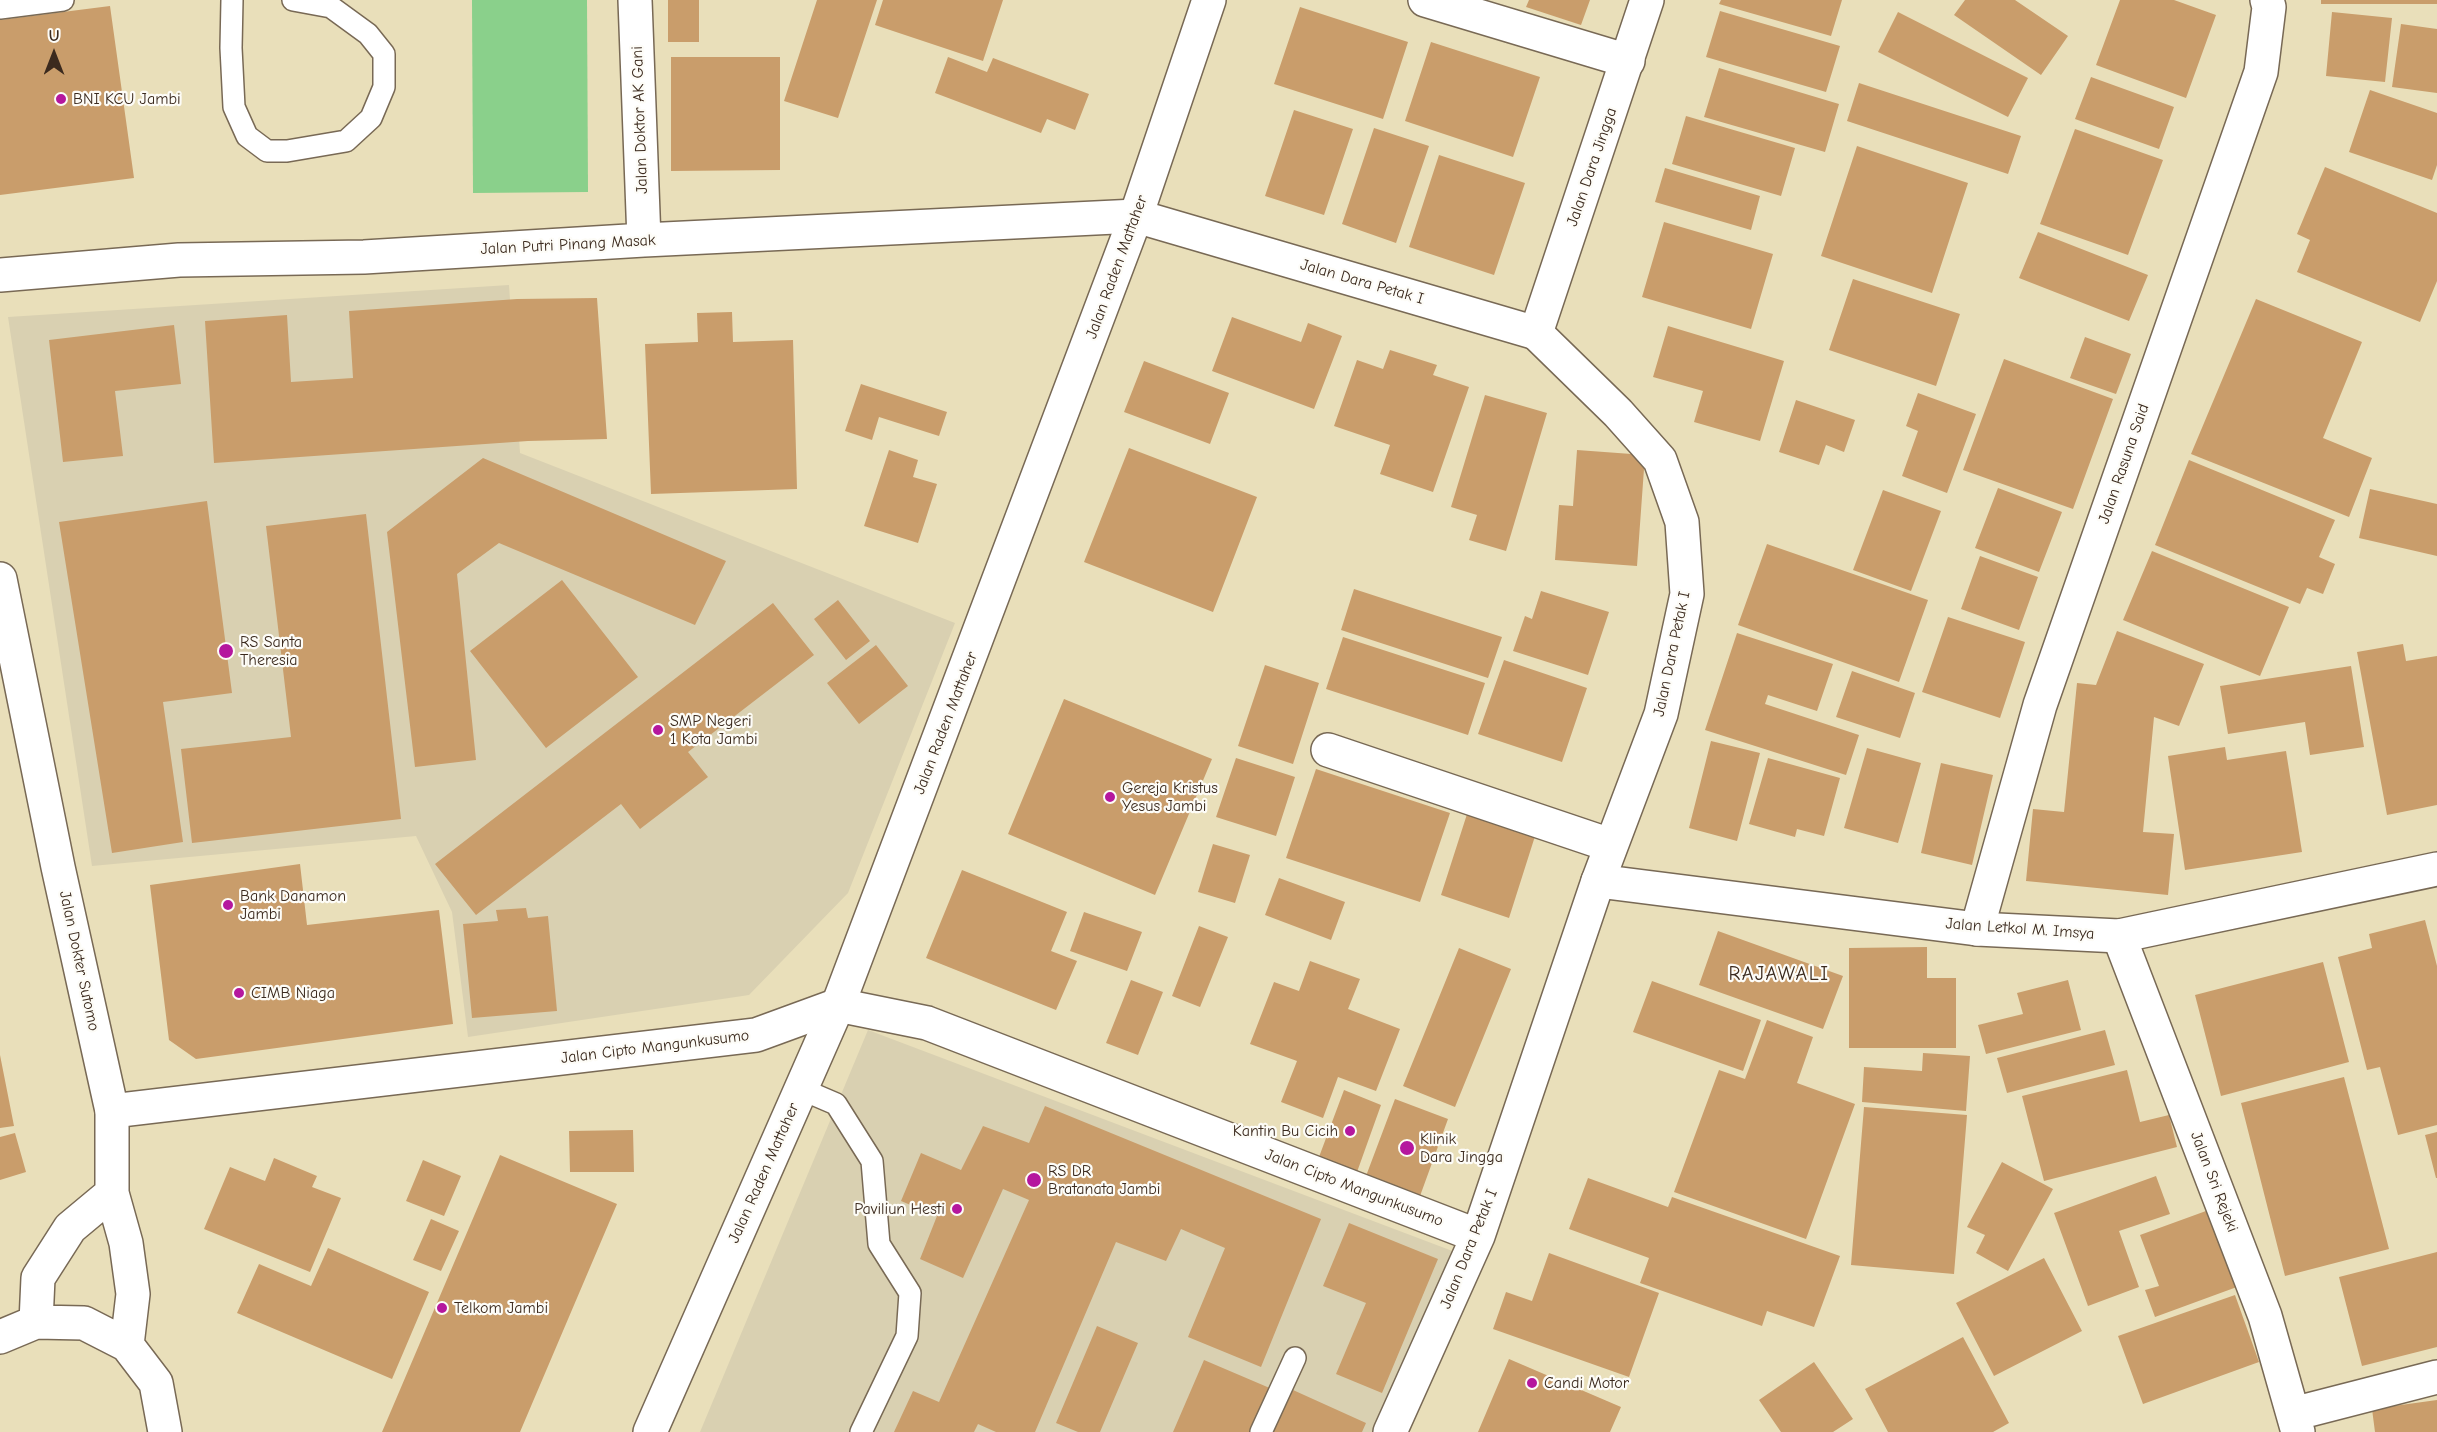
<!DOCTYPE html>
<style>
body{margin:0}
#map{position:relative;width:2437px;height:1432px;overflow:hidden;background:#e9dfba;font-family:"Comic Neue",sans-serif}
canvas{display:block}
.north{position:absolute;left:24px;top:24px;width:60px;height:60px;-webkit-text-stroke:4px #fdfcf7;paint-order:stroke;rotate:0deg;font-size:16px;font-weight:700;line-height:24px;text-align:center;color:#3b2a1e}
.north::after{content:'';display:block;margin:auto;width:21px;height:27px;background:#3b2a1e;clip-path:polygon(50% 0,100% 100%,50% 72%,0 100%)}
</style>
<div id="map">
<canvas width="2437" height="1432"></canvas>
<div class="north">U</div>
</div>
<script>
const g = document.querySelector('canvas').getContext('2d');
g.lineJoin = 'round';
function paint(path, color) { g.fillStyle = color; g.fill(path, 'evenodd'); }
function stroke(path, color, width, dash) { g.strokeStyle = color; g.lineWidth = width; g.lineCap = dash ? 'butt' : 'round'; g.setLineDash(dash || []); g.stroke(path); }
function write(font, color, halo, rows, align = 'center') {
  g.font = font + ' "Comic Neue",sans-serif'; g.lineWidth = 4.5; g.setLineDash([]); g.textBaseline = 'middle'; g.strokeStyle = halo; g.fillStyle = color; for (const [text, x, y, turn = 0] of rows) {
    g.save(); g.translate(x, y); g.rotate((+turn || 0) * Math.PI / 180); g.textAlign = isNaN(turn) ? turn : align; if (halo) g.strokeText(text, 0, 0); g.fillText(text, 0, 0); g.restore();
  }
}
paint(new Path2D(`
 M 509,285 L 520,453 L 955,623 L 848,893 L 749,995 L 468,1037 L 452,912 L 416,836 L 92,866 L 8,317 Z
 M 868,1030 L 1463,1255 L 1377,1432 L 700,1432 Z`), '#d9d0b1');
paint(new Path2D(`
 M 472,0 L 587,0 L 588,192 L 473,193 Z`), '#8ad08b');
paint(new Path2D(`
 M 668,0 L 699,0 L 699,42 L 668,42 Z
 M 817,0 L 877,0 L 838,118 L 784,101 Z
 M 883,0 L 1003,0 L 983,61 L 875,25 Z
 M 1529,0 L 1590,0 L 1581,25 L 1526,7 Z
 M 1721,0 L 1842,0 L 1831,36 L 1719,4 Z
 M 1965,0 L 2015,0 L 2068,36 L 2041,75 L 1954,15 Z
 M 2120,0 L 2174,0 L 2216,15 L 2186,98 L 2096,65 Z
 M 2321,0 L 2437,0 L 2437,4 L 2321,4 Z
 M 110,6 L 134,178 L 0,195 L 0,20 Z
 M 1300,7 L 1408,42 L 1383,119 L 1274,84 Z
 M 1720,11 L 1840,46 L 1826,92 L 1706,57 Z
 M 1898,12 L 2028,78 L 2008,117 L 1878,52 Z
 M 2332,12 L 2392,18 L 2385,82 L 2326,76 Z
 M 2401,24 L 2437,29 L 2437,93 L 2392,87 Z
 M 1431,42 L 1540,77 L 1513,157 L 1405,121 Z
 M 671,57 L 780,57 L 780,170 L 671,171 Z
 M 948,57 L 987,72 L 993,58 L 1089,94 L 1075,130 L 1047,119 L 1041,133 L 935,93 Z
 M 1719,68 L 1839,104 L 1825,152 L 1704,117 Z
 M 2091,77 L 2174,107 L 2159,149 L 2075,119 Z
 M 1859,83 L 2021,136 L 2008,174 L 1847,121 Z
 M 2370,90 L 2437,113 L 2437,165 L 2432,180 L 2349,152 Z
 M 1294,110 L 1353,129 L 1324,215 L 1265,196 Z
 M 1686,116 L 1795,148 L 1781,196 L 1672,164 Z
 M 1374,128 L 1429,146 L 1396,243 L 1342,224 Z
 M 2075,129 L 2163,160 L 2128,255 L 2040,224 Z
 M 1857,146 L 1968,183 L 1932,293 L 1821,256 Z
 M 1439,155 L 1525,183 L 1494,275 L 1409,247 Z
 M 2325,167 L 2437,213 L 2437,281 L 2420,322 L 2297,272 L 2310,240 L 2297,234 Z
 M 1665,168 L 1760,196 L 1751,230 L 1655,202 Z
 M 1664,222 L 1773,254 L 1751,329 L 1642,297 Z
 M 2038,232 L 2148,275 L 2129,321 L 2019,278 Z
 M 1853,279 L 1960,314 L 1936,386 L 1829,350 Z
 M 597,298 L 607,439 L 528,441 L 214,463 L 205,321 L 287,315 L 291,382 L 353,378 L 349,311 L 517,299 Z
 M 2256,299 L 2362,342 L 2323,438 L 2372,458 L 2349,517 L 2191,454 Z
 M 732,312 L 733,342 L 793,340 L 797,489 L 651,494 L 645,344 L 698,342 L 697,313 Z
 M 1232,317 L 1301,342 L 1308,323 L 1342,336 L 1314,409 L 1212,371 Z
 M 174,325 L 181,384 L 115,391 L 123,456 L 63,462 L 49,340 Z
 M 1668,326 L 1784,361 L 1760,441 L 1694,422 L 1703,391 L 1653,377 Z
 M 2085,337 L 2131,354 L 2116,394 L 2070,378 Z
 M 1390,350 L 1437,365 L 1433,375 L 1469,387 L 1433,492 L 1380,474 L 1390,445 L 1334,426 L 1357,360 L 1383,369 Z
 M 2004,359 L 2113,399 L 2073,509 L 1963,470 Z
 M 1144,361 L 1229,393 L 1210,444 L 1124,412 Z
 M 861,384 L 947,412 L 939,436 L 879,417 L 872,440 L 845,431 Z
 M 1918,393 L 1976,414 L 1947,493 L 1902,476 L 1918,431 L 1906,426 Z
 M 1485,395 L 1547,413 L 1506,551 L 1469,540 L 1477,515 L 1451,507 Z
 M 1796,400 L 1855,420 L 1844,452 L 1826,445 L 1819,465 L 1779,452 Z
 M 1129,448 L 1257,497 L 1213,612 L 1084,562 Z
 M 889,450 L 918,460 L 913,477 L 937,484 L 918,543 L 864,526 Z
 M 1577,450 L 1645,455 L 1637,566 L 1555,560 L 1559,505 L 1573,506 Z
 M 483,458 L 726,561 L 695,625 L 499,543 L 457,574 L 476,760 L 415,767 L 387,532 Z
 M 2189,460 L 2335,520 L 2319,557 L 2335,564 L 2323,594 L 2307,588 L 2300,604 L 2155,545 Z
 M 1998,488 L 2062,512 L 2039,572 L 1975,548 Z
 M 2370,489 L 2437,504 L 2437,556 L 2359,538 Z
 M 1883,490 L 1941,511 L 1911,591 L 1853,570 Z
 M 207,501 L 232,693 L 163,702 L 183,842 L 112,853 L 59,522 Z
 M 366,514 L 401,819 L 192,843 L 181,749 L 291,737 L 266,526 Z
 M 1767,544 L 1928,600 L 1899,682 L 1738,625 Z
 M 2152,551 L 2289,607 L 2260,676 L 2123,620 Z
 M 1980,556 L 2038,577 L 2019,630 L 1961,609 Z
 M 562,580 L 638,677 L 546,748 L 470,651 Z
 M 1354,589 L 1502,637 L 1488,678 L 1341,630 Z
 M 1541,591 L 1609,612 L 1588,675 L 1513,651 L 1525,616 L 1532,619 Z
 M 838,600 L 870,641 L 846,660 L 814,619 Z
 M 773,603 L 814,655 L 688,752 L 708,777 L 640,829 L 621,804 L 476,915 L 435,864 Z
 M 1948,617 L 2025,642 L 2000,718 L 1922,692 Z
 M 2117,631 L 2204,664 L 2179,726 L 2154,717 L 2143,832 L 2174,834 L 2168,895 L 2026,881 L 2033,809 L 2064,812 L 2077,683 L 2096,685 Z
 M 1737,633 L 1833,664 L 1817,711 L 1768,695 L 1765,704 L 1859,735 L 1846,775 L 1705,730 Z
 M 1343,637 L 1485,683 L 1468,735 L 1326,689 Z
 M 2403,644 L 2406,661 L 2437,656 L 2437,805 L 2387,815 L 2357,652 Z
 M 876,645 L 908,686 L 859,724 L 827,683 Z
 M 1504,660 L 1587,688 L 1562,762 L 1478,734 Z
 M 1265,665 L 1319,683 L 1293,764 L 1238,746 Z
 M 2351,666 L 2364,747 L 2310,755 L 2305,722 L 2228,734 L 2220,686 Z
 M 1852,671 L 1915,693 L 1900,738 L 1836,717 Z
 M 1064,699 L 1212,759 L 1155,895 L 1008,834 Z
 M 1711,741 L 1760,753 L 1737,841 L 1689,828 Z
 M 2225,747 L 2227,760 L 2286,751 L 2302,852 L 2185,870 L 2168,756 Z
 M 1867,748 L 1921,763 L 1898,843 L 1844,828 Z
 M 1236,758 L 1295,777 L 1276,836 L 1216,817 Z
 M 1768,758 L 1840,778 L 1824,836 L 1797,829 L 1795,837 L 1749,824 Z
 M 1941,763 L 1993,775 L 1972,865 L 1921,853 Z
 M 1316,769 L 1450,813 L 1420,902 L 1286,858 Z
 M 1468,811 L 1536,833 L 1509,918 L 1441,895 Z
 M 1213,844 L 1250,855 L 1235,903 L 1198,892 Z
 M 300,864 L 307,925 L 439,910 L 453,1024 L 196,1059 L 169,1040 L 150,885 Z
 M 962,870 L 1067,912 L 1051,951 L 1077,961 L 1056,1010 L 926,958 Z
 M 1279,878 L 1345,902 L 1331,940 L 1265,915 Z
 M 526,908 L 528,918 L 548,916 L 557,1011 L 472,1018 L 463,924 L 498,921 L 496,910 Z
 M 1084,912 L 1142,932 L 1127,971 L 1070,951 Z
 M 2425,920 L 2437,966 L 2437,1125 L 2398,1135 L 2380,1067 L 2367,1070 L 2338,957 L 2372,948 L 2369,934 Z
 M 1199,926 L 1228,937 L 1200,1007 L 1172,996 Z
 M 1718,931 L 1843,976 L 1823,1029 L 1699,985 Z
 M 1927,947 L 1927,978 L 1956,978 L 1956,1048 L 1849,1048 L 1849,948 Z
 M 1459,948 L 1511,969 L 1455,1107 L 1403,1086 Z
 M 1310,961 L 1360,979 L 1348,1009 L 1400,1029 L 1376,1091 L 1338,1077 L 1323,1118 L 1281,1102 L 1297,1061 L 1250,1044 L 1274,982 L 1299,991 Z
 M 2323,962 L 2349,1062 L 2221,1096 L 2195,995 Z
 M 1131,980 L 1163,992 L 1138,1055 L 1106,1043 Z
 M 2068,980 L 2081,1030 L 1986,1054 L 1978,1025 L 2023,1014 L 2017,993 Z
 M 1652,981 L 1761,1020 L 1743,1071 L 1633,1032 Z
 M 1767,1020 L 1813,1037 L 1797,1083 L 1855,1104 L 1806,1239 L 1674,1192 L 1719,1070 L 1745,1079 Z
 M 2105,1030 L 2115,1065 L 2007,1093 L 1997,1058 Z
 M 1923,1053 L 1970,1056 L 1966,1111 L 1862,1102 L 1864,1067 L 1922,1071 Z
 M 0,1055 L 14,1126 L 0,1128 Z
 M 2127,1070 L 2140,1122 L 2169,1115 L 2177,1147 L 2044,1181 L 2022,1096 Z
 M 2344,1077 L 2389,1249 L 2285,1276 L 2241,1103 Z
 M 1344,1090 L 1381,1105 L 1357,1172 L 1319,1157 Z
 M 1395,1099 L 1448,1119 L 1420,1196 L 1366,1176 Z
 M 1045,1106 L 1321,1219 L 1261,1367 L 1188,1337 L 1225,1248 L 1181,1229 L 1166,1261 L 1116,1242 L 1035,1432 L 996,1432 L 978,1424 L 974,1432 L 894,1432 L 913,1391 L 939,1402 L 1029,1200 L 1003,1189 L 963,1278 L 920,1259 L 937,1216 L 901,1201 L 921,1153 L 961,1170 L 983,1126 L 1029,1143 Z
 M 1864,1107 L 1967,1115 L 1954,1274 L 1851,1265 Z
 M 633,1130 L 634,1172 L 570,1172 L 569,1131 Z
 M 2437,1132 L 2437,1178 L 2436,1178 L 2425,1135 Z
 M 15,1133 L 26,1172 L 0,1180 L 0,1137 Z
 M 500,1155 L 617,1204 L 520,1432 L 382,1432 Z
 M 274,1158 L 317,1176 L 312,1187 L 341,1198 L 310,1272 L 204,1229 L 230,1167 L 265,1181 Z
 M 423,1160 L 461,1176 L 444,1216 L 406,1201 Z
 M 2002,1162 L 2053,1189 L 2008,1271 L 1976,1253 L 1985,1235 L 1967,1227 Z
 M 2156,1176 L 2170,1214 L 2119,1231 L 2139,1287 L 2088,1306 L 2054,1213 Z
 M 1588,1178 L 1668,1207 L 1672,1197 L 1840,1256 L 1814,1327 L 1767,1311 L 1762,1326 L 1640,1283 L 1649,1258 L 1569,1229 Z
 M 2217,1207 L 2245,1284 L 2155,1317 L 2145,1290 L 2159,1286 L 2140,1235 Z
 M 431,1219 L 459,1231 L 441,1271 L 413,1260 Z
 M 1349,1223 L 1438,1259 L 1382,1393 L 1336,1374 L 1366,1303 L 1323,1286 Z
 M 328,1248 L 429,1292 L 392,1379 L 237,1313 L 259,1264 L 311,1286 Z
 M 2437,1252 L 2437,1347 L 2362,1366 L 2339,1277 Z
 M 1549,1253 L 1659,1293 L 1629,1377 L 1493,1329 L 1506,1292 L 1532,1301 Z
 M 2044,1258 L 2082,1331 L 1994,1376 L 1956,1303 Z
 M 2235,1295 L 2259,1362 L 2143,1404 L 2118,1336 Z
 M 1097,1326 L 1138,1343 L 1100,1432 L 1078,1432 L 1056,1423 Z
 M 1963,1337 L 2009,1423 L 1993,1432 L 1888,1432 L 1865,1389 Z
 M 1509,1359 L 1621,1407 L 1610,1432 L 1478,1432 Z
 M 1204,1360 L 1272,1389 L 1253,1432 L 1173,1432 Z
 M 1814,1362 L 1853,1419 L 1833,1432 L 1781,1432 L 1759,1400 Z
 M 1293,1390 L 1366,1423 L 1362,1432 L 1273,1432 Z
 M 2437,1400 L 2437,1432 L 2375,1432 L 2372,1409 Z`), '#c99d6b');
const lane = new Path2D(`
 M 232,0 L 231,48 L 234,107 L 247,136 L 267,151 L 287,151 L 346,141 L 371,118 L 384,87 L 384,54 L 368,34 L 331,7 L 293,0
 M 0,8 L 63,0
 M 801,1089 L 836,1104 L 872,1161 L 879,1244 L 910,1293 L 907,1336 L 861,1432
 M 1261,1432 L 1295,1358`);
const street = new Path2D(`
 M 635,0 L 644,240
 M 1425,0 L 1628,61
 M 0,275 L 179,260 L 364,257 L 644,240 L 1136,216 L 1536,333
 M 1328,750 L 1610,845
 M 1977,929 L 2040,705 L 2261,72 L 2269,7 L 2267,0
 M 2119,936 L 2265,1316 L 2298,1432
 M 112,1111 L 756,1035 L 838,1005 L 927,1023 L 1478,1236
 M 2293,1414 L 2437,1377
 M 1390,1432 L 1478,1236 L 1598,881`);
const secondary = new Path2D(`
 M 1647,0 L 1536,333 L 1618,413 L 1660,460 L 1682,522 L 1687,594 L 1661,714 L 1598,881 L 1977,929 L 2119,936 L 2437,869
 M 650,1432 L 838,1005 L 1136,216 L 1209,0`);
const primary = new Path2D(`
 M 0,579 L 58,867 L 112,1111 L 112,1193 L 126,1243 L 133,1294 L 127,1345
 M 36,1322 L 38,1278 L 70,1228 L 112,1193
 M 0,1337 L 36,1322 L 84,1323 L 127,1345 L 156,1383 L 165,1432`);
stroke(lane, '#786955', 24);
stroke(street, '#786955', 36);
stroke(secondary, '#786955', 36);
stroke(primary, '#786955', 36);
stroke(lane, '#fff', 21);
stroke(street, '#fff', 33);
stroke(secondary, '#fff', 33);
stroke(primary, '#fff', 33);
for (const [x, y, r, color] of [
 [61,99,6,"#b5179e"],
 [226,651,8,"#b5179e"],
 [658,730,6,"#b5179e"],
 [1110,797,6,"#b5179e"],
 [228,905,6,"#b5179e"],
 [239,993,6,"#b5179e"],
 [1350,1131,6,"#b5179e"],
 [1407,1148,8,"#b5179e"],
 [1034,1180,8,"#b5179e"],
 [957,1209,6,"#b5179e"],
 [442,1308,6,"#b5179e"],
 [1532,1383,6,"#b5179e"]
]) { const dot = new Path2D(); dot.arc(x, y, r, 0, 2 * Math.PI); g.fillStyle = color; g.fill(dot); stroke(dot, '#fdfcf7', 2); }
write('16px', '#3b2a1e', '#fdfcf7', [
 ["BNI KCU Jambi",73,99],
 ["RS Santa",240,642],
 ["Theresia",240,660],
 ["SMP Negeri",670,721],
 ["1 Kota Jambi",670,739],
 ["Gereja Kristus",1122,788],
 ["Yesus Jambi",1122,806],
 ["Bank Danamon",240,896],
 ["Jambi",240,914],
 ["CIMB Niaga",251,993],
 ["Kantin Bu Cicih",1338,1131,"right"],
 ["Klinik",1420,1139],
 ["Dara Jingga",1420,1157],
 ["RS DR",1048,1171],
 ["Bratanata Jambi",1048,1189],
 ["Paviliun Hesti",945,1209,"right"],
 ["Telkom Jambi",454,1308],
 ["Candi Motor",1544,1383]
], 'left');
write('16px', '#3b2a1e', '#fdfcf7', [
 ["Jalan Doktor AK Gani",640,120,-92],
 ["Jalan Dara Jingga",1592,167,-71],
 ["Jalan Putri Pinang Masak",568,245,-3],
 ["Jalan Raden Mattaher",1117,267,-70],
 ["Jalan Dara Petak I",1362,282,16],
 ["Jalan Rasuna Said",2124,464,-71],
 ["Jalan Dara Petak I",1672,654,-78],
 ["Jalan Raden Mattaher",946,723,-69],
 ["Jalan Letkol M. Imsya",2020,929,4],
 ["Jalan Dokter Sutomo",79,961,78],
 ["Jalan Cipto Mangunkusumo",655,1047,-7],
 ["Jalan Raden Mattaher",764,1173,-66],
 ["Jalan Sri Rejeki",2214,1182,69],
 ["Jalan Cipto Mangunkusumo",1354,1188,21],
 ["Jalan Dara Petak I",1469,1249,-68]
]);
g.letterSpacing = '1.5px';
write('20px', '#3b2a1e', '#fdfcf7', [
 ["RAJAWALI",1779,974]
]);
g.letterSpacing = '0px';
</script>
